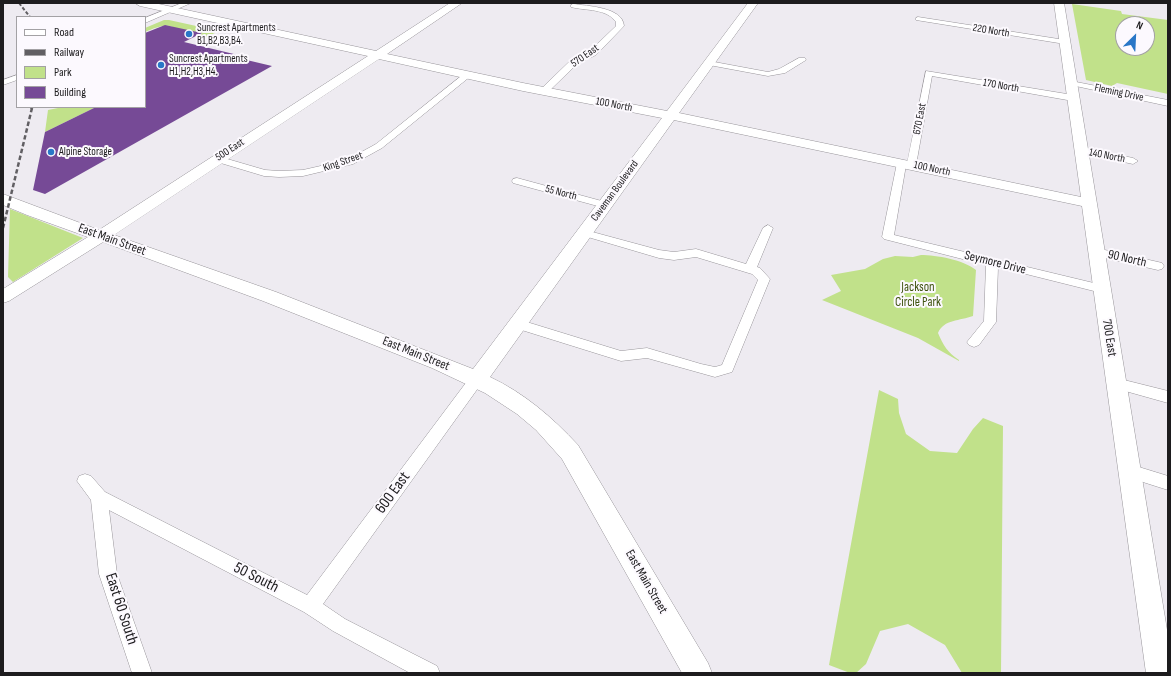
<!DOCTYPE html>
<style>
body{margin:0}
#map{position:relative;width:1171px;height:676px;overflow:hidden;background:#eeebf1;font-family:"Sofia Sans Condensed",sans-serif}
canvas{display:block}
.frame{position:absolute;inset:0;border:4px solid #1d1c1e;pointer-events:none}
.legend{position:absolute;left:16px;top:16px;width:130px;height:92px;box-sizing:border-box;background:#fcf9fe;border:1px solid #a3a1a4;margin:0;padding:5px 7px;list-style:none;font-size:12px;color:#1d1c1e}
.legend li{display:flex;align-items:center;gap:8px;height:20px}
.legend b{width:20px;border:1px solid #a3a1a4}
.north{position:absolute;left:1115px;top:16px;width:40px;height:40px;box-sizing:border-box;background:#fcf9fe;border:1px solid #a3a1a4;border-radius:50%;rotate:24deg;font-size:11px;font-weight:700;line-height:16px;text-align:center;color:#1d1c1e}
.north::after{content:'';display:block;margin:auto;width:14px;height:18px;background:#2977c7;clip-path:polygon(50% 0,100% 100%,50% 72%,0 100%)}
</style>
<div id="map">
<canvas width="1171" height="676"></canvas>
<div class="frame"></div>
<ul class="legend">
<li><b style="height:5px;background:#fff"></b>Road</li>
<li><b style="height:5px;background:#615f63"></b>Railway</li>
<li><b style="height:11px;background:#c1e18a"></b>Park</li>
<li><b style="height:11px;background:#764a96"></b>Building</li>
</ul>
<div class="north">N</div>
</div>
<script>
const g = document.querySelector('canvas').getContext('2d');
g.lineJoin = 'round';
function paint(path, color) { g.fillStyle = color; g.fill(path, 'evenodd'); }
function stroke(path, color, width, dash) { g.strokeStyle = color; g.lineWidth = width; g.lineCap = dash ? 'butt' : 'round'; g.setLineDash(dash || []); g.stroke(path); }
function write(font, color, halo, rows, align = 'center') {
  g.font = font + ' "Sofia Sans Condensed",sans-serif'; g.lineWidth = 4; g.setLineDash([]); g.textBaseline = 'middle'; g.strokeStyle = halo; g.fillStyle = color; for (const [text, x, y, turn = 0] of rows) {
    g.save(); g.translate(x, y); g.rotate((+turn || 0) * Math.PI / 180); g.textAlign = isNaN(turn) ? turn : align; if (halo) g.strokeText(text, 0, 0); g.fillText(text, 0, 0); g.restore();
  }
}
paint(new Path2D(`
 M 1072,4 L 1121,11 L 1122,14 L 1168,20 L 1168,94 L 1117,83 L 1112,86 L 1086,80 ZM 1123,24 L 1147,24 L 1147,48 L 1123,48 Z
 M 164,20 L 169,20 L 219,31 L 204,38 L 197,37 L 202,33 L 188,30 L 182,33 C 170,21 159,26 145,32 L 145,28 Z
 M 63,107 L 96,107 L 45,132 L 48,110 Z
 M 10,209 L 83,238 L 13,282 L 8,277 Z
 M 921,255 C 936,255 964,260 976,270 L 973,316 C 960,321 944,319 938,333 C 943,345 948,353 959,360 L 959,361 L 918,338 L 822,300 L 841,291 L 831,275 L 865,269 L 883,259 L 895,256 L 913,257 Z
 M 879,390 L 898,399 L 899,413 L 906,434 L 930,451 L 957,453 L 973,429 L 983,418 L 1003,426 L 1001,673 L 962,673 L 945,645 L 908,624 L 880,631 L 866,664 L 856,673 L 850,673 L 829,665 Z`), '#c1e18a');
paint(new Path2D(`
 M 165,25 L 202,33 L 184,42 L 238,55 L 234,57 L 272,66 L 45,194 L 33,190 L 45,132 L 96,107 L 145,107 L 145,33 Z`), '#764a96');
const street = new Path2D(`
 M 182,3 L 191,3 L 145,23 L 145,18 Z
 M 573,4 C 587,6 623,7 624,26 L 596,55 L 577,64 L 547,93 L 541,93 L 540,91 L 541,89 L 571,60 L 590,51 L 616,26 L 616,22 C 606,8 586,11 571,7 L 571,5 Z
 M 918,17 L 1065,40 L 1069,42 L 1065,44 L 916,20 L 916,18 Z
 M 799,58 L 805,58 L 806,60 L 785,73 L 768,76 L 709,65 L 705,63 L 709,61 L 768,72 L 779,69 Z
 M 926,71 L 1073,95 L 1077,98 L 1073,101 L 932,76 L 916,165 L 911,168 L 906,165 L 894,235 L 1102,285 L 1106,286 L 1108,289 L 1106,292 L 1102,293 L 998,267 L 996,322 L 979,345 L 974,347 L 969,345 L 967,342 L 984,321 L 986,265 L 884,239 L 882,237 L 897,163 L 902,160 L 907,163 Z
 M 465,73 L 471,73 L 472,75 L 382,148 L 353,164 L 303,176 L 279,177 L 264,176 L 214,161 L 212,159 L 217,156 L 265,170 L 279,171 L 303,170 L 347,160 L 376,144 Z
 M 17,75 L 17,80 L 3,85 L 3,80 Z
 M 1068,81 L 1071,81 L 1168,100 L 1168,106 L 1071,85 L 1068,85 L 1067,83 Z
 M 1081,147 L 1133,158 L 1138,161 L 1133,164 L 1078,152 L 1076,150 L 1078,148 Z
 M 517,178 L 609,203 L 610,205 L 605,208 L 513,183 L 512,181 L 513,179 Z
 M 768,225 L 773,228 L 757,267 L 760,268 L 770,279 L 732,372 L 715,377 L 647,358 L 621,361 L 512,327 L 511,324 L 512,321 L 517,319 L 621,351 L 647,348 L 701,364 L 715,367 L 722,365 L 758,280 L 752,274 L 696,257 L 674,260 L 659,258 L 581,235 L 579,233 L 581,231 L 585,230 L 659,250 L 674,252 L 696,249 L 746,264 L 763,228 Z
 M 1096,248 L 1158,262 L 1162,263 L 1164,266 L 1162,269 L 1158,270 L 1092,255 L 1090,252 L 1092,249 Z
 M 476,375 L 481,376 L 483,380 L 481,384 L 323,604 L 345,619 L 437,666 L 440,673 L 410,673 L 333,631 L 304,612 L 109,510 L 117,574 L 152,673 L 132,673 L 99,574 L 91,500 L 77,481 L 79,476 L 85,474 L 91,476 L 105,492 L 307,595 L 471,376 Z
 M 1116,378 L 1168,391 L 1168,403 L 1111,387 L 1109,383 L 1111,379 Z
 M 1129,464 L 1168,476 L 1168,490 L 1124,476 L 1121,471 L 1124,466 Z`);
const secondary = new Path2D(`
 M 135,3 L 154,3 L 376,51 L 450,3 L 462,3 L 387,54 L 523,83 L 667,111 L 748,3 L 758,3 L 679,113 L 1081,197 L 1054,3 L 1064,3 L 1168,636 L 1168,673 L 1146,673 L 1082,206 L 674,120 L 490,377 C 524,393 552,417 578,445 L 708,663 L 712,673 L 682,673 L 562,459 L 536,430 L 517,414 L 485,393 L 432,368 L 263,301 L 103,242 L 9,301 L 3,303 L 3,289 L 88,237 L 27,215 L 3,205 L 3,194 L 99,230 L 368,56 L 140,6 ZM 379,59 L 523,91 L 662,118 L 473,369 L 276,292 L 114,235 Z`);
stroke(street, '#98959a', 1);
stroke(secondary, '#98959a', 1);
paint(street, '#fff');
paint(secondary, '#fff');
stroke(new Path2D(`
 M 19,3 L 30,17
 M 31,109 L 32,107`), '#615f63', 2, [3.5, 2]);
stroke(new Path2D(`
 M 3,228 L 32,108`), '#615f63', 2.5, [4.5, 2.5]);
for (const [x, y, r, color] of [
 [189,34,4,"#2977c7"],
 [161,65,4,"#2977c7"],
 [51,152,4,"#2977c7"]
]) { const dot = new Path2D(); dot.arc(x, y, r, 0, 2 * Math.PI); g.fillStyle = color; g.fill(dot); stroke(dot, '#fcf9fe', 1.5); }
write('11px', '#1d1c1e', '#fcf9fe', [
 ["Suncrest Apartments",197,28],
 ["B1,B2,B3,B4.",197,41],
 ["Suncrest Apartments",169,59],
 ["H1,H2,H3,H4.",169,72],
 ["Alpine Storage",59,152]
], 'left');
write('11px', '#1d1c1e', '#fcf9fe', [
 ["220 North",991,31,9],
 ["570 East",585,56,-35],
 ["170 North",1001,86,10],
 ["Fleming Drive",1119,93,12],
 ["100 North",614,105,11],
 ["670 East",920,119,-79],
 ["500 East",230,150,-33],
 ["140 North",1107,156,11],
 ["King Street",343,162,-19],
 ["100 North",932,169,12],
 ["Caveman Boulevard",615,191,-54],
 ["55 North",561,193,15]
]);
write('13px', '#1d1c1e', '#fcf9fe', [
 ["East Main Street",112,240,20],
 ["90 North",1127,259,13],
 ["Seymore Drive",995,263,14],
 ["700 East",1109,338,81],
 ["East Main Street",416,354,22],
 ["East Main Street",646,582,60]
]);
write('13px', '#3e520e', '#fcf9fe', [
 ["Jackson",918,288],
 ["Circle Park",918,303]
]);
write('16px', '#1d1c1e', '#fcf9fe', [
 ["600 East",393,493,-54],
 ["50 South",256,578,27],
 ["East 60 South",121,609,72]
]);
</script>
